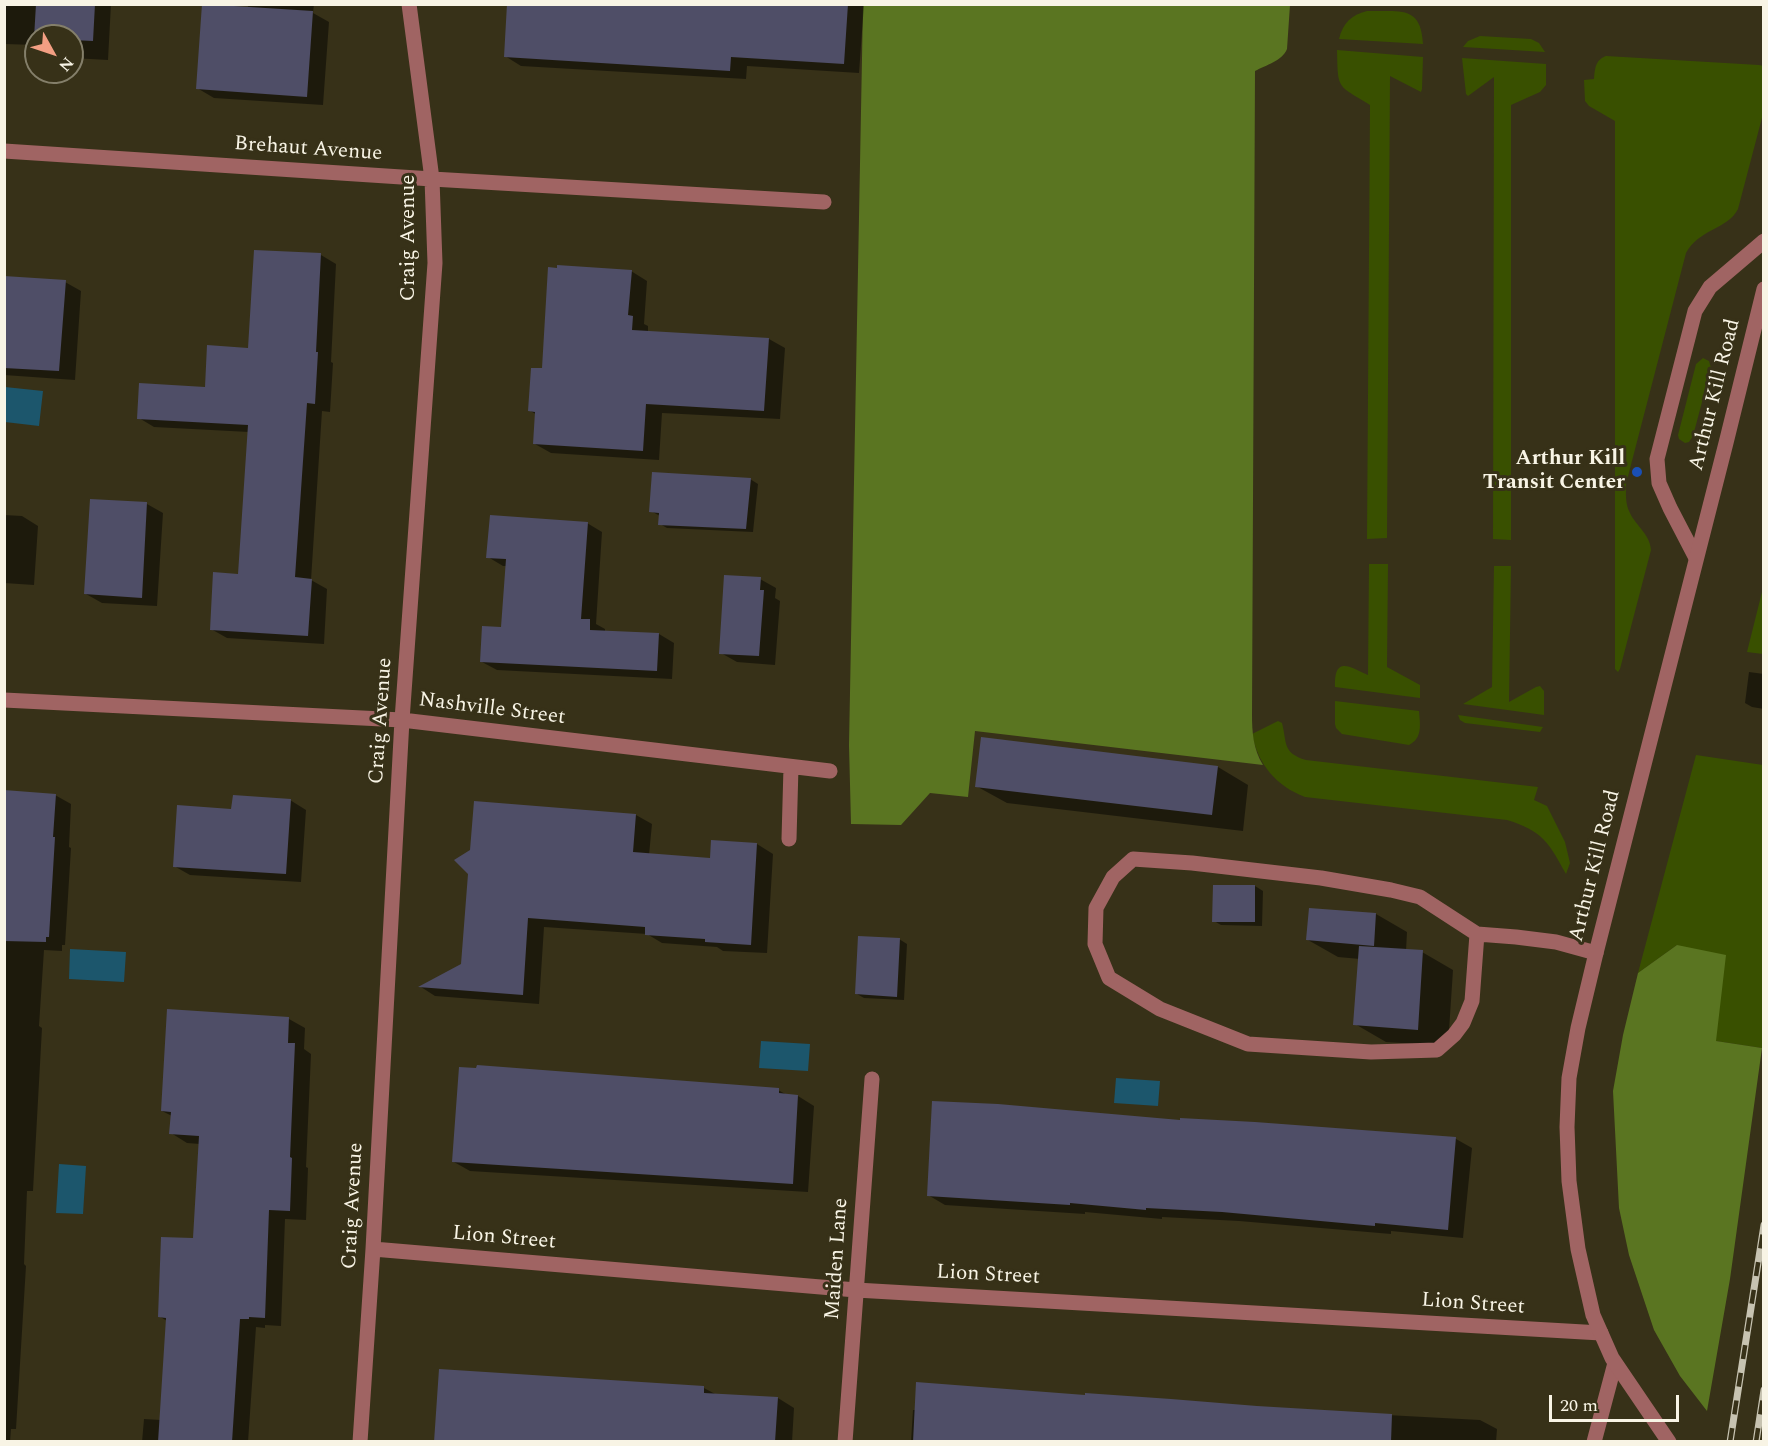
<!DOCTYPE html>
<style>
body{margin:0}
#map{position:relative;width:1768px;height:1446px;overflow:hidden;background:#373118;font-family:Spectral,serif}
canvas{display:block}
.frame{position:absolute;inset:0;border:6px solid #f8f4e5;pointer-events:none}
.north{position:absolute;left:24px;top:24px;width:60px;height:60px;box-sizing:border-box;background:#373118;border:2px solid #847f6a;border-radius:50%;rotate:130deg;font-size:16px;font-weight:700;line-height:24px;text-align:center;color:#f8f4e5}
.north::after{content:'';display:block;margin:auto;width:21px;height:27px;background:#f39f83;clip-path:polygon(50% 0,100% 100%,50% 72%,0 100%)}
.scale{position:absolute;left:1549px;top:1395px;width:130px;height:27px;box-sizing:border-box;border:3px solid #f8f4e5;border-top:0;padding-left:8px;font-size:18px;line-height:21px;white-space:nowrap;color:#f8f4e5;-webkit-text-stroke:4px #373118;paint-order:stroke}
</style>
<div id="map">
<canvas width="1768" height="1446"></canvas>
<div class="frame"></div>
<div class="north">N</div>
<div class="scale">20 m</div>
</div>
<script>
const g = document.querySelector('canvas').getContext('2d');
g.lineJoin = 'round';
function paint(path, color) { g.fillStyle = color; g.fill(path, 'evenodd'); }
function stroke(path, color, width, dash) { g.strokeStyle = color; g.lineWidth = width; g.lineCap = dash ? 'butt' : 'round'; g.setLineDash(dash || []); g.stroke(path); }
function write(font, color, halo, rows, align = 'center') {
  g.font = font + ' Spectral,serif'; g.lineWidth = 6; g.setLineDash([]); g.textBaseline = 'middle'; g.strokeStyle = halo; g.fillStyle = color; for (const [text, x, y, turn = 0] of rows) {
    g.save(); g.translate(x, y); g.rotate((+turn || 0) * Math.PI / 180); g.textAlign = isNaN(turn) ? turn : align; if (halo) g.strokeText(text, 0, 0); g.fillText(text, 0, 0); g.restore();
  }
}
paint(new Path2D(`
 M 1367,11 C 1399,12 1421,4 1423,44 L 1339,39 C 1343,23 1351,15 1367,11 Z
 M 1480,36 L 1531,39 L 1539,43 L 1545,52 L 1463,47 L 1468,41 Z
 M 1337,50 L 1423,57 L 1422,89 L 1421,92 L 1390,76 L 1387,538 L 1367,539 L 1370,105 C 1337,84 1338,91 1337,50 Z
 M 1606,56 L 1759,65 L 1764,66 L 1763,114 L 1738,209 C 1728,229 1699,229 1686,253 L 1626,484 C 1626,493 1625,504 1630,513 C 1636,526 1650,534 1651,550 L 1620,669 L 1618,672 L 1615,669 L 1615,121 L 1589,106 L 1585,101 L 1584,80 L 1594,79 C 1595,69 1595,60 1606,56 Z
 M 1462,58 L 1546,64 L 1546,85 L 1540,92 L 1511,105 L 1511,540 L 1493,539 L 1494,77 L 1468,96 L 1466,94 Z
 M 1703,358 L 1709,361 L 1711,368 L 1693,436 L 1689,442 L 1685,443 L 1679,439 L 1678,435 L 1696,364 Z
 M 1369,564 L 1388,564 L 1387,667 L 1420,685 L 1420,698 L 1335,687 C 1334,655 1350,667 1368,675 Z
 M 1494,566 L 1511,566 L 1509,702 L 1536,687 L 1540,686 L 1544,691 L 1544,715 L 1463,704 L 1492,687 Z
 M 1763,588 L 1764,654 L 1763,654 L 1747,652 Z
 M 1335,701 L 1419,711 C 1420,724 1423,738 1409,745 L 1342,734 L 1336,728 L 1335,724 Z
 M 1458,715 L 1543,727 L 1540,732 L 1465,723 L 1460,720 Z
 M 1278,721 L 1282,723 C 1287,742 1282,753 1306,760 L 1538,787 L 1534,800 L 1547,806 L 1565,842 L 1570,863 L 1566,874 C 1549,843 1543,831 1507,820 L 1305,797 C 1276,786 1258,764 1252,734 Z
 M 1696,755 L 1763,765 L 1762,1048 L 1716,1041 L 1677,945 L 1638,973 Z`), '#395000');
paint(new Path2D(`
 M 863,5 L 1290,5 L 1287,49 C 1282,61 1266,65 1255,71 L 1252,714 C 1252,732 1253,749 1263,765 L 975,731 L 968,797 L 930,793 L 901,825 L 851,824 L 849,745 Z
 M 1677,945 L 1726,955 L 1716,1041 L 1762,1048 L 1730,1279 L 1707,1411 L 1680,1376 L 1654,1330 L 1629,1255 L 1619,1208 L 1613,1091 L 1623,1035 L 1638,973 Z`), '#5a7521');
paint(new Path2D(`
 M 5,387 L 43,391 L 39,426 L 5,422 Z
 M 70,949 L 126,952 L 124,982 L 69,979 Z
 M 761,1041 L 810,1044 L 808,1071 L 759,1068 Z
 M 1116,1078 L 1160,1081 L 1158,1106 L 1114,1103 Z
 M 59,1164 L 86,1166 L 83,1214 L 56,1213 Z`), '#1c566c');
paint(new Path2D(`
 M 4,4 L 111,4 L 108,60 L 72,58 L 72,36 L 36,36 L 36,45 L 4,44 Z
 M 248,4 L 314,4 L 313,13 L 329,22 L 323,105 L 214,98 L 197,88 L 248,8 Z
 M 508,4 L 864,4 L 859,73 L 747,66 L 746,79 L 521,66 L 505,56 Z
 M 321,255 L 336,264 L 331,362 L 333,363 L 330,412 L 322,411 L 311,580 L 327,589 L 324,644 L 227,638 L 211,629 L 239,575 L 249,432 L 154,427 L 139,418 L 206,389 L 249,349 Z
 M 631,271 L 647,281 L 644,324 L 648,326 L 648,332 L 769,339 L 785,348 L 780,419 L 662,413 L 659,460 L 551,453 L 535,444 L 537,415 L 529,410 L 544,370 Z
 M 4,277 L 65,282 L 81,291 L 75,380 L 4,375 Z
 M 750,479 L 758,484 L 753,532 L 667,528 L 660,524 L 660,516 L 651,511 Z
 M 147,504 L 163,513 L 157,606 L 102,603 L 86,594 Z
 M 4,515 L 22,516 L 38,526 L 34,585 L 4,583 Z
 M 587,523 L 602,532 L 596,624 L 605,629 L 605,632 L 659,634 L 674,643 L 672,679 L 497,670 L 482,662 L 502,629 L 507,566 L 503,566 L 488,557 Z
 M 760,579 L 776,588 L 775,598 L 780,601 L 775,665 L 737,662 L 721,653 Z
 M 1749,672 L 1764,674 L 1764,709 L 1752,707 L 1745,703 Z
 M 1218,767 L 1248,785 L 1243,831 L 1007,803 L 976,786 Z
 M 4,792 L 55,795 L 71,804 L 69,847 L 71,848 L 65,945 L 62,945 L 62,951 L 44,950 L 39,1026 L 42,1028 L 33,1191 L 27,1191 L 24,1264 L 26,1266 L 16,1429 L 11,1429 L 10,1442 L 4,1442 Z
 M 290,800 L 306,810 L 301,882 L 190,875 L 174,866 L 233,810 Z
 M 636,815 L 652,824 L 649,855 L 711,860 L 757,844 L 773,854 L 767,953 L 723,951 L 717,947 L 662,943 L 647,934 L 544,927 L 539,1004 L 435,996 L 421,987 L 463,965 Z
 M 1255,886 L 1263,891 L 1262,926 L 1221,925 L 1214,921 Z
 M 1310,910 L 1376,914 L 1407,932 L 1406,951 L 1422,952 L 1453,970 L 1448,1046 L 1386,1042 L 1355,1024 L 1360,959 L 1338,957 L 1308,940 Z
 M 899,939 L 907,944 L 904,1000 L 864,998 L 857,994 Z
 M 289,1019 L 305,1028 L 304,1049 L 311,1054 L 306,1167 L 308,1168 L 306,1220 L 285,1219 L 281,1326 L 265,1325 L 265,1328 L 256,1327 L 248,1442 L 142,1442 L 144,1419 L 161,1420 L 167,1321 L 159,1316 L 195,1240 L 200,1144 L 187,1143 L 171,1133 L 172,1116 L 162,1111 Z
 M 778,1090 L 789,1096 L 798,1096 L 814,1106 L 808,1192 L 470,1171 L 454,1162 Z
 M 1181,1121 L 1456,1139 L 1472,1148 L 1463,1238 L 1391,1231 L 1391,1234 L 1239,1221 L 1162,1217 L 1162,1219 L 1085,1212 L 1085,1214 L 945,1205 L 928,1195 Z
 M 704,1388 L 717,1395 L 778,1398 L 794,1408 L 792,1442 L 568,1442 Z
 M 1257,1408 L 1480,1420 L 1497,1429 L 1496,1442 L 911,1442 L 913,1410 Z`), '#0007');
paint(new Path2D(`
 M 36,4 L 95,4 L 93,41 L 72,40 L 72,36 L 36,36 L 36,38 L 34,38 Z
 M 202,4 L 313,11 L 307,97 L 196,89 Z
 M 507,4 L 848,4 L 844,64 L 731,57 L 730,71 L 504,57 Z
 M 254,250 L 321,253 L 316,352 L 318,352 L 315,404 L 307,403 L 295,577 L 312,579 L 308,636 L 210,630 L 213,572 L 238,574 L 248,425 L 137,419 L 139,383 L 205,387 L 207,345 L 248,348 Z
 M 557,265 L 632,270 L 628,315 L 633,316 L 632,330 L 769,338 L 764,411 L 646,404 L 643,451 L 533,444 L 535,412 L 528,411 L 531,368 L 542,368 L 548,267 L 557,268 Z
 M 4,276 L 66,280 L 59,371 L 4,368 Z
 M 652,472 L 751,478 L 746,529 L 658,525 L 659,513 L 649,512 Z
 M 90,499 L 147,502 L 142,598 L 84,594 Z
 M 490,515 L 588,522 L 581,619 L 590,619 L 590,630 L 659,633 L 657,671 L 480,662 L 482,626 L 501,627 L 506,559 L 486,558 Z
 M 724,575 L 761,577 L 760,590 L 764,590 L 759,656 L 719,654 Z
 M 981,737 L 1218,766 L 1212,815 L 975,787 Z
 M 4,790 L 56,794 L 53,837 L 55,837 L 49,937 L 46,937 L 46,942 L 4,941 Z
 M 233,795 L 291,799 L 286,874 L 173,867 L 177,805 L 231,809 Z
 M 474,801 L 636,814 L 633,852 L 710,858 L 711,840 L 757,843 L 751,945 L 705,942 L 705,939 L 645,935 L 645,927 L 528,918 L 523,995 L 418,987 L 461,964 L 468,874 L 454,860 L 470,850 Z
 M 1213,885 L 1255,885 L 1255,922 L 1212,922 Z
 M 1309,908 L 1376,913 L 1374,946 L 1306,940 Z
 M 858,936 L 900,938 L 897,997 L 855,994 Z
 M 1359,946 L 1423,950 L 1418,1030 L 1353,1025 Z
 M 167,1009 L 289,1017 L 288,1043 L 295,1043 L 290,1157 L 292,1158 L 290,1211 L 269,1210 L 265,1318 L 249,1317 L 249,1319 L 240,1319 L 232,1442 L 158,1442 L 166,1318 L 158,1317 L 161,1237 L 193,1238 L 199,1136 L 169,1134 L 171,1112 L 161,1111 Z
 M 477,1065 L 779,1088 L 779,1093 L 798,1095 L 793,1184 L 452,1162 L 459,1067 L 476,1068 Z
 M 932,1101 L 998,1104 L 1180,1120 L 1180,1118 L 1255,1122 L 1456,1137 L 1448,1230 L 1375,1223 L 1375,1226 L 1222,1212 L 1146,1208 L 1146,1210 L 1070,1203 L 1070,1205 L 927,1196 Z
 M 439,1369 L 704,1386 L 704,1393 L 778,1397 L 775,1442 L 434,1442 Z
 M 916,1382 L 1085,1395 L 1085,1393 L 1171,1399 L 1257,1406 L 1392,1414 L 1391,1442 L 913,1442 Z`), '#4f4e67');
stroke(new Path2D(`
 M 1696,558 L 1670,508 L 1659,483 L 1657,459 L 1695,311 L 1710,287 L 1764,241
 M 1477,934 L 1472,1001 L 1463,1023 L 1454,1035 L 1437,1050 L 1371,1052 L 1248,1044 L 1160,1009 L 1109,978 L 1095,944 L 1096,908 L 1113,877 L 1133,859 L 1192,863 L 1321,878 L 1391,890 L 1420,897 L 1477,934 L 1516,937 L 1556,942 L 1596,953`), '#a06463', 15);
stroke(new Path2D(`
 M 4,151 L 432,179 L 824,202
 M 4,700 L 402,720 L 830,771
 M 789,839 L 791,767
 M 373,1249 L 856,1290 L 1601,1333
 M 360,1442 L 373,1249 L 402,720 L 435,263 L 432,179 L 409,4
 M 845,1442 L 872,1079
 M 1594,1442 L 1615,1363`), '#a06463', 15);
stroke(new Path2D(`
 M 1669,1442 L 1612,1358 L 1593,1315 L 1578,1249 L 1569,1181 L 1567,1127 L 1569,1078 L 1578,1028 L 1596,953 L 1726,443 L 1764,289`), '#a06463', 15);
const rail = new Path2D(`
 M 1730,1442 L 1764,1225
 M 1756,1442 L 1764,1390`);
stroke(rail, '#c7c3b1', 7);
stroke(rail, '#373118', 4.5, [14]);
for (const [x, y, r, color] of [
 [1637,472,6,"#1a4fb4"]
]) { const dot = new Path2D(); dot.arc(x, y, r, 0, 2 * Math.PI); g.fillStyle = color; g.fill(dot); stroke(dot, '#373118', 2); }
write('21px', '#f8f4e5', '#373118', [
 ["Brehaut Avenue",308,150,4],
 ["Craig Avenue",410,238,-90],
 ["Arthur Kill Road",1716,395,-76],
 ["Nashville Street",492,710,7],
 ["Craig Avenue",382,721,-86],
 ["Arthur Kill Road",1596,866,-76],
 ["Craig Avenue",354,1206,-87],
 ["Lion Street",504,1239,5],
 ["Maiden Lane",838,1259,-86],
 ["Lion Street",988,1276,3],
 ["Lion Street",1473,1305,4]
]);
write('bold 21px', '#f8f4e5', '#373118', [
 ["Arthur Kill",1625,460],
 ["Transit Center",1625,484]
], 'right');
</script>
